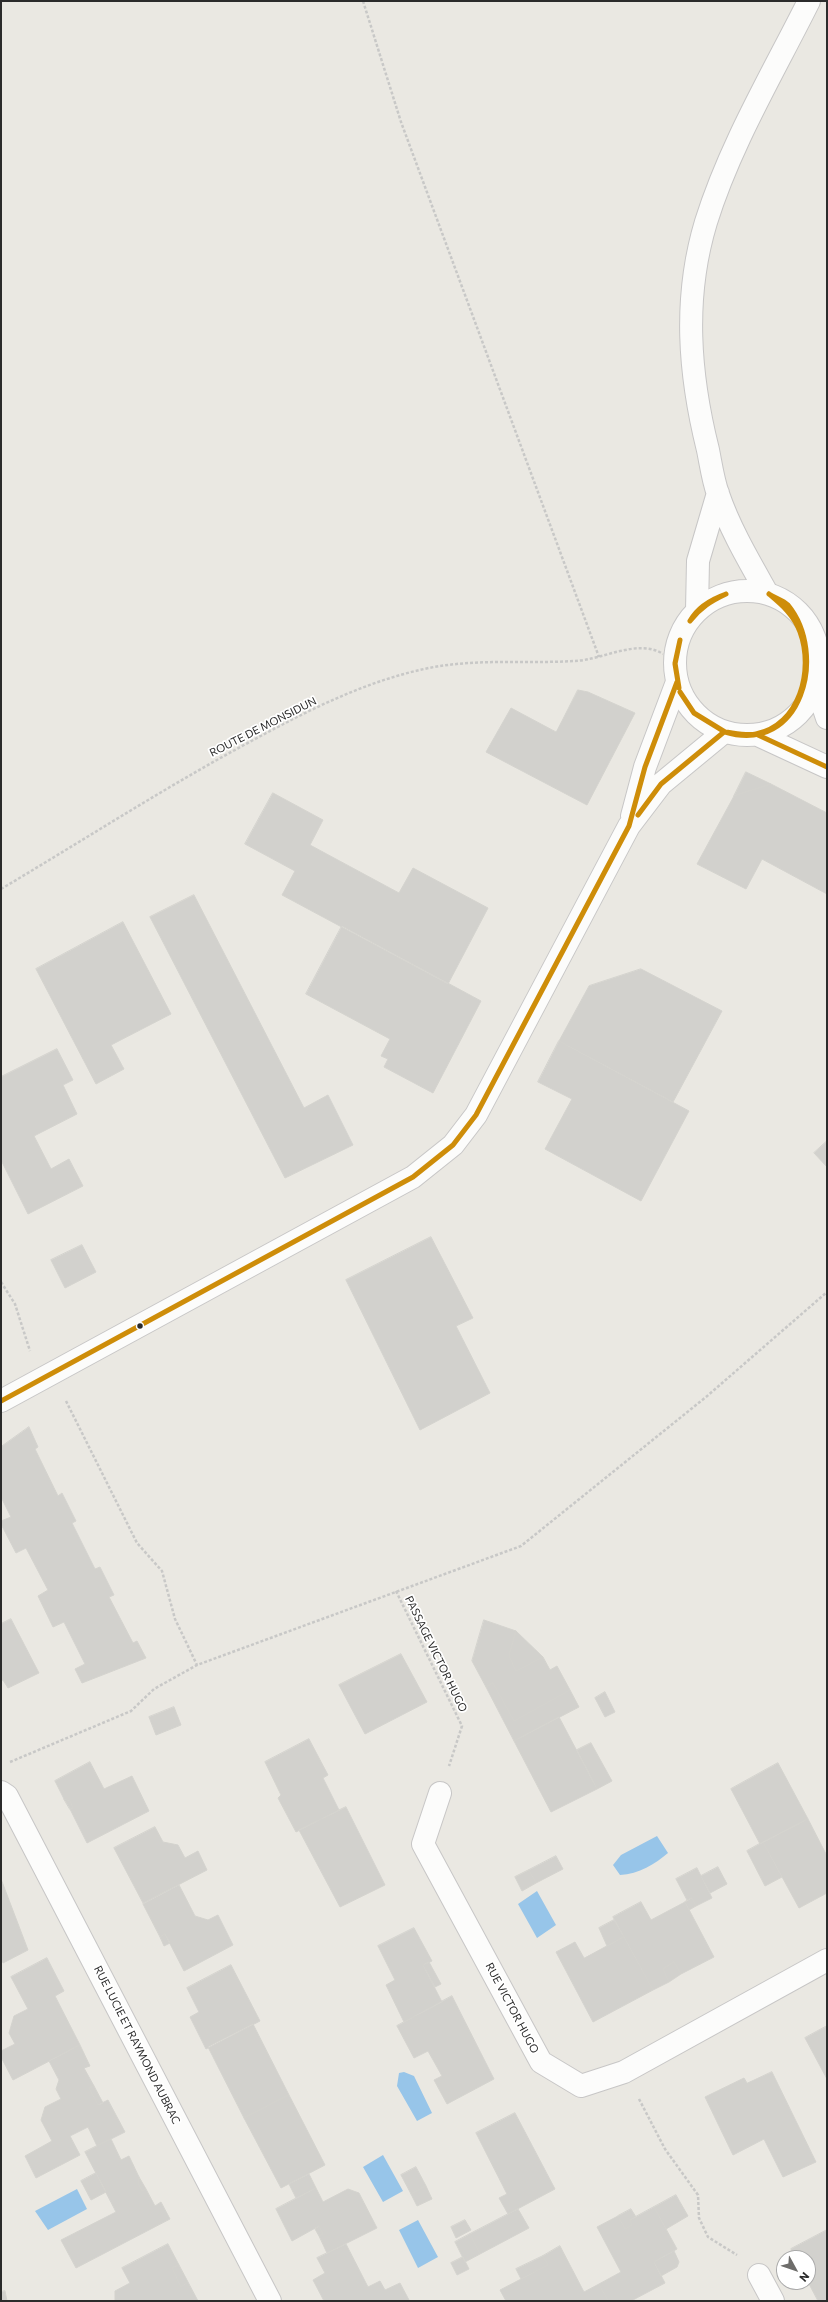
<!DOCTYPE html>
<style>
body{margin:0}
#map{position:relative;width:828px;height:2302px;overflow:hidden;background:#eae8e2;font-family:Commissioner,sans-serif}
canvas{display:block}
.frame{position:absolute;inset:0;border:2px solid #2b2b2b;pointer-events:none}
.north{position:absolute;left:776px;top:2250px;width:40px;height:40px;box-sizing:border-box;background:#fff;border:1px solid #aaa;border-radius:50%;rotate:130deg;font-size:11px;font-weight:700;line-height:16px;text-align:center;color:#2b2b2b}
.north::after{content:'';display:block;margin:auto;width:14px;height:18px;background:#6e6d6b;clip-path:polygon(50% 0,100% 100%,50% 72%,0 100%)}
</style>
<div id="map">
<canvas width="828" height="2302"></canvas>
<div class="frame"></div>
<div class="north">N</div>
</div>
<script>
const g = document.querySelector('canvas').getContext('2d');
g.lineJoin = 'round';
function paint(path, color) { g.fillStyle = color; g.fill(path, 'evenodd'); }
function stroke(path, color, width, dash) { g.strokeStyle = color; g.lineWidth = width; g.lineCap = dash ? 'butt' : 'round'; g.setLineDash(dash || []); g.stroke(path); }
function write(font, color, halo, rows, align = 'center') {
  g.font = font + ' Commissioner,sans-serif'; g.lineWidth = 3.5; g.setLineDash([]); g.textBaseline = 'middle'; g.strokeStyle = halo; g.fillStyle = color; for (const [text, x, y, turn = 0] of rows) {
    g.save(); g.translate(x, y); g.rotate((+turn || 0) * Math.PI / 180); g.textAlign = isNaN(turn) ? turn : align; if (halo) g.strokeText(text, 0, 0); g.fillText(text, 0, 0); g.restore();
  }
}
paint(new Path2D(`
 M 657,1836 L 668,1853 C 655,1864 639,1874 620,1875 L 613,1865 L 621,1855 Z
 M 537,1891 L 556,1925 L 537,1938 L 518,1904 Z
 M 404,2072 L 414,2076 L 432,2113 L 417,2121 L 397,2086 L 399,2073 Z
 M 383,2155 L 403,2191 L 383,2202 L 363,2167 Z
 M 77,2189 L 87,2209 L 48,2230 L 35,2211 Z
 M 418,2220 L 438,2257 L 418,2268 L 399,2230 Z`), '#97c5e9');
const building = new Path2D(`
 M 578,690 L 588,692 L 635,713 L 587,805 L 486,752 L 511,708 L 556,732 Z
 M 746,772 L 771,784 L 734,796 Z
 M 771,784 L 827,813 L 827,894 L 762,859 L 746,889 L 697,864 L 734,796 Z
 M 273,793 L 323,820 L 310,845 L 399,893 L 413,868 L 488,908 L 448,984 L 282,895 L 295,871 L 245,844 Z
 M 194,895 L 304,1108 L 328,1095 L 353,1145 L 285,1178 L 150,917 Z
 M 123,922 L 171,1014 L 111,1045 L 124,1069 L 96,1084 L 36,969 Z
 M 342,926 L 481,1001 L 433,1093 L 384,1067 L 388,1059 L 381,1056 L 390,1039 L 306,994 Z
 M 641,969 L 722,1011 L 673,1102 L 559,1041 L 589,986 Z
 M 559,1041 L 689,1111 L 641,1201 L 545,1149 L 572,1099 L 538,1082 Z
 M 57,1049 L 73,1080 L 63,1085 L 77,1114 L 34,1136 L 51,1169 L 69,1159 L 83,1186 L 28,1214 L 1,1160 L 1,1077 Z
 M 827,1141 L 827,1167 L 814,1153 Z
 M 431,1237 L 473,1318 L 456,1326 L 490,1393 L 420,1430 L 346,1280 Z
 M 82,1245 L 96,1272 L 65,1288 L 51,1260 Z
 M 29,1427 L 38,1447 L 35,1449 L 58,1496 L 62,1493 L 76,1521 L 72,1523 L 95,1569 L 100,1567 L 114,1595 L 109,1597 L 133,1643 L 137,1641 L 146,1658 L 82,1683 L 75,1669 L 85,1664 L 64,1622 L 53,1627 L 38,1596 L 48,1590 L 26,1548 L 16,1553 L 1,1524 L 1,1521 L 11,1517 L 1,1497 L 1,1447 Z
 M 11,1619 L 39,1673 L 8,1688 L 3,1680 L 1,1681 L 1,1624 Z
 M 484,1620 L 516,1631 L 509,1656 L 516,1671 L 543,1657 L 550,1670 L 557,1666 L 570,1690 L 514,1721 L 493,1683 L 486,1687 L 472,1661 Z
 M 516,1631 L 543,1657 L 516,1671 L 509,1656 Z
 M 401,1654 L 427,1702 L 365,1734 L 339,1685 Z
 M 493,1683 L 514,1721 L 570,1690 L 579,1707 L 514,1741 L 486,1687 Z
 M 605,1692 L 615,1712 L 605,1717 L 595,1698 Z
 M 174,1707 L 181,1725 L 156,1735 L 149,1717 Z
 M 559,1717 L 597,1789 L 551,1812 L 514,1741 Z
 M 309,1739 L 328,1775 L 323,1778 L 339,1810 L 296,1832 L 278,1798 L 281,1795 L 265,1762 Z
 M 591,1743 L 612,1781 L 597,1789 L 577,1750 Z
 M 90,1762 L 104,1789 L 132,1776 L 149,1811 L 87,1843 L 70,1809 L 73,1808 L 70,1801 L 64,1799 L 55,1781 Z
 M 778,1763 L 808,1819 L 760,1844 L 731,1789 Z
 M 64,1799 L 70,1801 L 73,1808 L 70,1809 Z
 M 346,1807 L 385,1885 L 340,1907 L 299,1830 Z
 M 808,1819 L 827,1856 L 827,1893 L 799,1908 L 763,1842 Z
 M 155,1827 L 163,1842 L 178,1845 L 185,1858 L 198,1851 L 207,1870 L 143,1903 L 114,1848 Z
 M 763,1842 L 782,1877 L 765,1886 L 747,1851 Z
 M 556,1856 L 563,1869 L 536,1883 L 529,1870 Z
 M 718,1867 L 727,1884 L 710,1893 L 701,1876 Z
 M 697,1868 L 712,1898 L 696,1906 L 692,1898 L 687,1900 L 676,1879 Z
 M 529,1870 L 536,1883 L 522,1891 L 515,1877 Z
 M 1,1879 L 28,1950 L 3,1963 L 1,1957 Z
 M 179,1885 L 195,1916 L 208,1920 L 218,1915 L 233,1945 L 184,1971 L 165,1934 L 160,1937 L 143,1904 Z
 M 692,1898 L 696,1906 L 689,1910 L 685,1902 Z
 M 641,1902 L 651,1920 L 685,1902 L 714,1957 L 681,1974 L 674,1962 L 663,1969 L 669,1982 L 653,1990 L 613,1917 Z
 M 614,1920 L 624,1937 L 607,1946 L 599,1928 Z
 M 414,1928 L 432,1961 L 423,1965 L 442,2002 L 404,2022 L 386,1985 L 395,1980 L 378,1946 Z
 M 165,1934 L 170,1943 L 164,1946 L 160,1937 Z
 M 624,1937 L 653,1990 L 593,2022 L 556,1952 L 575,1942 L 584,1958 Z
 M 47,1958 L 64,1991 L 55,1996 L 80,2045 L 13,2080 L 1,2057 L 1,2051 L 15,2044 L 9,2033 L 14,2016 L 28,2009 L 11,1977 Z
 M 429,1962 L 441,1984 L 435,1987 L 423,1965 Z
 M 674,1962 L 681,1974 L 669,1982 L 663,1969 Z
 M 231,1965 L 260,2021 L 206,2049 L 190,2017 L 199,2012 L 187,1988 Z
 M 452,1996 L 494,2079 L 447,2104 L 434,2080 L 442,2076 L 428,2051 L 414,2058 L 397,2026 Z
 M 253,2024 L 289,2095 L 244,2118 L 208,2047 Z
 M 827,2026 L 827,2079 L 805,2038 Z
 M 80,2045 L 90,2066 L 84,2068 L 94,2086 L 89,2088 L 98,2105 L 108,2100 L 125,2132 L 97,2146 L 88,2127 L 70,2136 L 80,2155 L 36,2178 L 25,2156 L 52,2141 L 41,2120 L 45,2107 L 61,2099 L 56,2089 L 59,2080 L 49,2061 Z
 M 772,2072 L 816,2162 L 783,2177 L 764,2139 L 733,2155 L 705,2097 L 744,2078 L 747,2083 Z
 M 94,2086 L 103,2103 L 98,2105 L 89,2088 Z
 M 289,2095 L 325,2165 L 281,2188 L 244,2118 Z
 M 515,2113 L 555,2189 L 508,2214 L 499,2198 L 507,2194 L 476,2133 Z
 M 111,2139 L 121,2160 L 129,2156 L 139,2177 L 138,2183 L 142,2191 L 146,2189 L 155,2206 L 161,2202 L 170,2219 L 76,2268 L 61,2240 L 116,2212 L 85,2152 Z
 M 416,2167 L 426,2186 L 411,2194 L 401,2175 Z
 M 96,2173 L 106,2192 L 91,2200 L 81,2181 Z
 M 309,2174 L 316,2188 L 296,2198 L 289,2184 Z
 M 139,2177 L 146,2189 L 142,2191 L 138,2183 Z
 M 426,2186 L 432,2199 L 417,2206 L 411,2194 Z
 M 316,2188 L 323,2202 L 348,2189 L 359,2193 L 377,2228 L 327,2253 L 319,2236 L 323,2234 L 319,2226 L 292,2241 L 276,2209 Z
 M 676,2195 L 688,2216 L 666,2229 L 654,2207 Z
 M 654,2207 L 677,2249 L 654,2262 L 665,2283 L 631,2301 L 608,2301 L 599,2284 L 621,2272 L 597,2227 L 618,2216 L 625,2229 L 632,2225 L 630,2220 Z
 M 518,2209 L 529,2228 L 480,2254 L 470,2234 Z
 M 631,2209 L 636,2217 L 630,2220 L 632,2225 L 625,2229 L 618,2216 Z
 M 465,2220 L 471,2230 L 456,2238 L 451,2227 Z
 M 319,2226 L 323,2234 L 319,2236 L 315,2229 Z
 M 827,2230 L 827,2301 L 818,2301 L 808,2282 L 808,2258 L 795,2258 L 791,2249 Z
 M 470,2234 L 480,2254 L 465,2262 L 455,2242 Z
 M 168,2244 L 179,2265 L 172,2268 L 181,2287 L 188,2282 L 198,2301 L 115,2301 L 115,2291 L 130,2283 L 122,2268 Z
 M 346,2244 L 368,2287 L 380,2281 L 385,2290 L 400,2283 L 409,2300 L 324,2301 L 313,2280 L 325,2273 L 317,2258 Z
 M 560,2246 L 584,2292 L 599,2284 L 608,2301 L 506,2301 L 500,2290 L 548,2265 L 543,2256 Z
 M 674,2251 L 679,2262 L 677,2267 L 661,2276 L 654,2262 Z
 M 543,2256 L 548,2265 L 521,2279 L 516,2269 Z
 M 463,2257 L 469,2269 L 457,2275 L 451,2263 Z
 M 179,2265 L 188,2282 L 181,2287 L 172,2268 Z
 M 5,2291 L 7,2301 L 1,2301 L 1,2292 Z`);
paint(building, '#d2d1cd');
stroke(building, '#d4d3ce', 1);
const street = new Path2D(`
 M 632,816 L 645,767 L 677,682
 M 1,1401 L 413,1177 L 453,1145 L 476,1115 L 629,826 L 661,784 L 724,732
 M 1,1792 L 7,1796 L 270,2301
 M 440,1793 L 423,1844 L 541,2062 L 581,2086 L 624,2072 L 827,1960
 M 759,2275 L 773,2301`);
const secondary = new Path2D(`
 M675 663a72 72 0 1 1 144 0a72 72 0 1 1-144 0Z
 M 767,593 C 749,561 730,529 718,494 C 713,480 711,465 708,450 C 689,374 683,298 706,222 C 730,145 773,73 809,1
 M 697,610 L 698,561 L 718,493
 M 816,685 L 827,718
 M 758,735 L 827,767`);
stroke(street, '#c7c6c6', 24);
stroke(secondary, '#c7c6c6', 24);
stroke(new Path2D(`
 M 363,1 L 401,122 L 599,657
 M 1,889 C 82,841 161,790 244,745 C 301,714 360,683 424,669 C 474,658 525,664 575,661 C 602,660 638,638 663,654
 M 1,1282 L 15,1304 L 30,1351
 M 66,1401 L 137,1543 L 162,1571 L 175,1619 L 197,1665
 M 396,1591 L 462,1726 L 449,1766
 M 10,1762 L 131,1711 L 154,1689 L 197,1665 L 521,1546 L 706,1397 L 827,1292
 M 639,2099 L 665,2149 L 698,2195 L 699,2218 L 708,2237 L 737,2255`), '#c8c8c7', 2.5, [3, 2]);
stroke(street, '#fcfcfb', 22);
stroke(secondary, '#fcfcfb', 22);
stroke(new Path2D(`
 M 690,621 C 697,608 712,599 726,594
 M 690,621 C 700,608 711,601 726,594
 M 679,688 L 675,663 L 680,640
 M 679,688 L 675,664 L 680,640
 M 680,692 L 694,713 L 725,732
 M 725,732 C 734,733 747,736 756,734 C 800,725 814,670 800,632 C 794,615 782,605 769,594
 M 725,732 C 802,755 828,654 788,605 C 783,600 775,598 769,594
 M 758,735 L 827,767
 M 638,815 L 661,784 L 724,732
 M 1,1401 L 413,1177 L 453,1145 L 476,1115 L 629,826 L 645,767 L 677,682`), '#ce8d09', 5);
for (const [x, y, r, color] of [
 [140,1326,3.5,"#2b2b2b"]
]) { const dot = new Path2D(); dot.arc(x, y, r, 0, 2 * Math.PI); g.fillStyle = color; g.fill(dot); stroke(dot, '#fff', 1.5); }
write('11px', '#2b2b2b', '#fff', [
 ["ROUTE DE MONSIDUN",263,727,-27],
 ["PASSAGE VICTOR HUGO",436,1654,64],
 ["RUE VICTOR HUGO",512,2008,62],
 ["RUE LUCIE ET RAYMOND AUBRAC",137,2045,63]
]);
</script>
